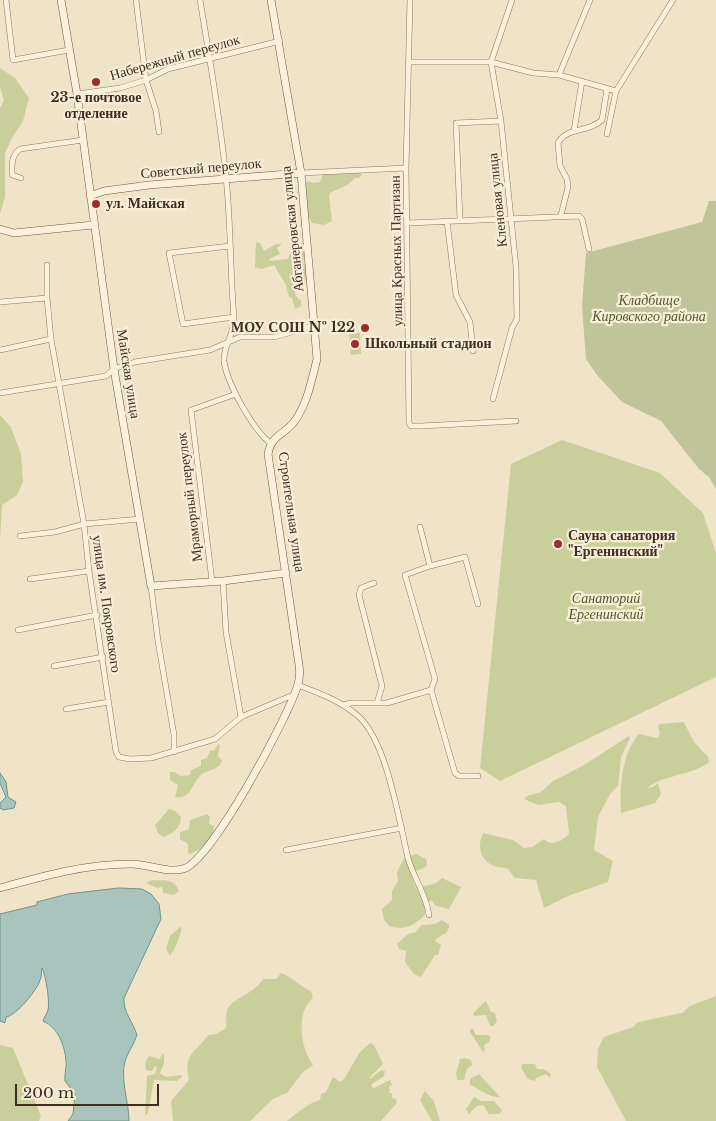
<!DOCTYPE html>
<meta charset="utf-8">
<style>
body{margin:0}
#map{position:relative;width:716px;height:1121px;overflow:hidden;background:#f0e4c8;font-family:"Libre Baskerville",serif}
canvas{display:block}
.scale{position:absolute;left:15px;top:1084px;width:144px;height:22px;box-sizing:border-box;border:2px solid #3d2e20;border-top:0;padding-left:6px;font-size:15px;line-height:18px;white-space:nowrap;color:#3d2e20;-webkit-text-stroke:4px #f7eed8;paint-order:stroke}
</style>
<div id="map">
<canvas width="716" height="1121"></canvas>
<div class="scale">200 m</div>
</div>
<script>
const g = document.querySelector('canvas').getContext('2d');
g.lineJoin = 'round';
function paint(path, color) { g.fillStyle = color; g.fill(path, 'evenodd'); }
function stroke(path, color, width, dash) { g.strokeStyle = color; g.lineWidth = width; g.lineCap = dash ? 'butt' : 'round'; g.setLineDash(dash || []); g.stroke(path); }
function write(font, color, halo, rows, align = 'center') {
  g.font = font + ' "Libre Baskerville",serif'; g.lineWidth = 4.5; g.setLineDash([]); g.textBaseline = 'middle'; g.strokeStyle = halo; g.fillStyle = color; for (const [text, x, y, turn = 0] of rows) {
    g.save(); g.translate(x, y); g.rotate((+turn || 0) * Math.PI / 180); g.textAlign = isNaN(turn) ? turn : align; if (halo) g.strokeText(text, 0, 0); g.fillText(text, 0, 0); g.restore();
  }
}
paint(new Path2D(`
 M 0,68 L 15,78 L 29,98 L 23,121 L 13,136 L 5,153 L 5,197 L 0,214 L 0,108 L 4,100 L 0,87 Z
 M 357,171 L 362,174 L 359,178 L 355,178 L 349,184 L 330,193 L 329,197 L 332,221 L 324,225 L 312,223 L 307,215 L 306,183 L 308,181 L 313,183 L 320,182 L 323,174 Z
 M 256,242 L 260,243 L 264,251 L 276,244 L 282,244 L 277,248 L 280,254 L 271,258 L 269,261 L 288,259 L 292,248 L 304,242 L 305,252 L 303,261 L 308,271 L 304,286 L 295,291 L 295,295 L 301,301 L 301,306 L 295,309 L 292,298 L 289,297 L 286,285 L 274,265 L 262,269 L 255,267 Z
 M 360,333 L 361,354 L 351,355 L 349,334 Z
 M 0,415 L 11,427 L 21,454 L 23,482 L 17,495 L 2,505 L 0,541 Z
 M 562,440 L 660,473 L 703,513 L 716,553 L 716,677 L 500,781 L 480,768 L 511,464 Z
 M 684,722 L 694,742 L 708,757 L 709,762 C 691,776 665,774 647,788 L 653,787 L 658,783 L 661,794 L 655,803 L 621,813 C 620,786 621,755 639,734 L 657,738 L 660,734 L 658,726 L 660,724 Z
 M 629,736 L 630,738 L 621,757 L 618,786 L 610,794 L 598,817 L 594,850 L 613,861 L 608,882 L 568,896 L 544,908 L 536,880 L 515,878 L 507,868 C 486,869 474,852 483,833 L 513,840 L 524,848 L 532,847 L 544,839 C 552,847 562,841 569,834 L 566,806 L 559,802 L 538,805 L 524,799 L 527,796 L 541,792 L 553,781 L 584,765 Z
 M 218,744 L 220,745 L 218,756 L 222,760 C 221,770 208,769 201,775 C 192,783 191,800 175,797 L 178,785 L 170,780 L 170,772 L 174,772 L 181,776 L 190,775 L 191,770 L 201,766 L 201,760 L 207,758 L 210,751 L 214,750 Z
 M 169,809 L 175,811 L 181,817 C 180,829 174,833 163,837 L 158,833 L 155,825 Z
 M 207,814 L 210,817 L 209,824 L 214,826 C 214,841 202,849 190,854 L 188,853 L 188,844 L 180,839 L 180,832 L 189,829 L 190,820 Z
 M 416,854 L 426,859 L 427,863 L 426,867 L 411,873 C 412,888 427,899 425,915 C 413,926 405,931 389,926 L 384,920 L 382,909 L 392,900 L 392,891 L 398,881 L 397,872 L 404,858 Z
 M 442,878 L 461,887 L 449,909 L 436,906 L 431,900 L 428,904 L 422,887 L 436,883 Z
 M 152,880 C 163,881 174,877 179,891 L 174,895 L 163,893 L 162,887 L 157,888 L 146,883 Z
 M 442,920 L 449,925 L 449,928 L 446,933 L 436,939 L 435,941 L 441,945 L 438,955 L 435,955 L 421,977 L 414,974 L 405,962 L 406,951 L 399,949 L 397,944 L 408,934 L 416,932 L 422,925 L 435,924 Z
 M 181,926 C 183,931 175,950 170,956 L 166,949 L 170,936 Z
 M 281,973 C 294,978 300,987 311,991 L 313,998 C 295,1012 301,1049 313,1065 L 302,1073 L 288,1092 L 273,1099 L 250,1121 L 173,1121 L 171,1101 L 189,1080 C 184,1052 193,1056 208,1035 L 216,1034 L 226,1028 C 227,1022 225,1014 228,1008 C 235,997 254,994 263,979 L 276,979 Z
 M 716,996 L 716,1121 L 626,1121 L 597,1067 L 598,1049 L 604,1037 L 633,1027 L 638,1022 L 682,1013 L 690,1006 Z
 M 486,1001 L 491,1012 L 495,1013 L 497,1022 L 493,1026 L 490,1026 L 486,1015 L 474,1016 L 473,1013 Z
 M 470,1029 L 473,1029 L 476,1035 L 488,1035 L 491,1037 L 489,1042 L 484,1045 L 485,1050 L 483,1052 L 470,1032 Z
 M 370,1043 L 374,1045 L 383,1064 L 369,1078 L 370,1079 L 381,1070 L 385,1071 L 384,1076 L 372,1084 L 372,1087 L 374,1088 L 390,1080 L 392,1085 L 389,1087 L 390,1093 L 392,1093 L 392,1098 L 396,1099 L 397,1103 L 381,1121 L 287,1121 C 294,1115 312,1101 320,1100 L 321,1094 L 326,1092 L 333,1077 L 340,1082 L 344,1079 L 360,1052 Z
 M 0,1045 L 13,1048 L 41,1116 L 39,1121 L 0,1121 Z
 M 164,1053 L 164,1064 L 160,1073 L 166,1077 L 181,1075 L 182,1077 L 177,1081 L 154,1080 L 148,1113 L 145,1116 L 147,1076 L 155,1074 L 157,1068 L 155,1066 L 152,1071 L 146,1070 L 145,1063 L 149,1056 L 159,1059 Z
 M 465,1058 L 471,1060 L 472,1065 L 467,1069 L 464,1080 L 457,1080 L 456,1074 L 460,1059 Z
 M 522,1064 L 535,1064 L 537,1069 L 544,1069 L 551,1074 L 550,1078 L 546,1074 L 536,1078 L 535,1081 L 528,1079 L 521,1068 Z
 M 479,1074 L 500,1097 C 489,1098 482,1090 470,1085 L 470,1079 Z
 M 425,1091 L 434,1101 L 440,1121 L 432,1121 L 420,1100 Z
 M 474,1097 L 481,1101 L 494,1101 L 502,1110 L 500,1114 L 489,1114 L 483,1105 L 477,1106 L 469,1114 L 466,1109 Z`), '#c9cf9b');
paint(new Path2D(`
 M 709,201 L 716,201 L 716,489 L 709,477 L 699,469 L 661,421 L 622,402 L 597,375 L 586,359 L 582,306 L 586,253 L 702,222 Z`), '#bfc49a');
const water = new Path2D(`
 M 0,773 L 6,782 L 8,797 L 16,802 L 14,808 L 3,810 L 0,808 L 0,803 L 6,797 L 0,783 Z
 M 119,888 L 142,889 L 151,894 L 159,904 L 161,919 L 124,998 C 123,1012 133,1022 137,1035 C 134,1044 128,1052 125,1061 C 120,1078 129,1103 129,1121 L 68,1121 L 73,1114 L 75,1094 L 65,1081 C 64,1074 67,1068 66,1061 C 65,1046 58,1027 43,1021 C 44,1017 47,1014 48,1010 C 50,1002 46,976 42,968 C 41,971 42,977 40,980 C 38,989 16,1016 6,1017 L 5,1023 L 0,1021 L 0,914 L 37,905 L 37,902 L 68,894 Z`);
paint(water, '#a9c4bc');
stroke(water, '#6f938a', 1);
const street = new Path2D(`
 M 6,0 L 13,60 L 69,50
 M 136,0 L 146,80 L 156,111 L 159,132
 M 200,0 C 210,59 220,118 226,177 C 231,224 230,271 234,318 C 235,333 223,346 224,361 C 227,384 253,429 270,443
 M 410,0 L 406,168 L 409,423 L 411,426 L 421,426 L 516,421
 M 408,62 L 491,62 L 533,73 L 559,75 L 616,91
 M 559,75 L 590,0
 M 77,94 L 120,88 L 146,80 L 168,69 L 280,41
 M 574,131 L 582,81
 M 607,134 L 616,91 L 673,0
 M 301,173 L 406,168
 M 21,178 L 12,175 C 12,165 11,156 20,149 L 83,140
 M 561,215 L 568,187 L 567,179 L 560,166 L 558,143 C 566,127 588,133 602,120 L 607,89
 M 460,220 L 456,123 L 501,121
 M 447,221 L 456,295 L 470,322 L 473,351
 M 408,223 L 579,216 L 582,219 L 589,249
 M 230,246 L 169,253 L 183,324 L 234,317
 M 47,265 L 47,298 L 51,339 L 84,524 L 89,571 L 116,752 L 119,757 L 130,759 L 151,758 L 215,739 L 241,717 L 293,695
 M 0,302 L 47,298
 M 0,350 L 51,339
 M 0,393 L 106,376 L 114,369 L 135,362 L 210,350 L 240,337 L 275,337 L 315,325
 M 493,399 L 512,328 L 517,319 L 516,267 L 501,121 L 491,62 L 512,0
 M 420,527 L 430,566 L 405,575 L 435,679 L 431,690 L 455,773 L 459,776 L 478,776
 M 20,536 L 55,532 L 84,524 L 140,519
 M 430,566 L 465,557 L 478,604
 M 30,579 L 89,571
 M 212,581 L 191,410 L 236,394
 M 223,581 L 226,632 L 241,717
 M 374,583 L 361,588 L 359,595 L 382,686 L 377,703
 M 151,586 L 158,641 L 174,735 L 174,752
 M 18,630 L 97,615
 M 54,666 L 103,657
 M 298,685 C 319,693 341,701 358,716 C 387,741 399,821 408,858 C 413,877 427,896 429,915
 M 343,705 L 351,703 L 387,703 L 431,690
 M 66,709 L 109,702
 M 286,850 L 402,828`);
const secondary = new Path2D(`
 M 61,0 L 77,94 L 114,369 L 151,586 L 223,581 L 286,573
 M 90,196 L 104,191 L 149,185 L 301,173
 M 0,229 L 14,233 L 93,225
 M 0,888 C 43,876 85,864 131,864 C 148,864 166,873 183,869 C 211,862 290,714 298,684 C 300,677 300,671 299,665 L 268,454 C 272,434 283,436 294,422 C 307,405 312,379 317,359 L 301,173 L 271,0`);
stroke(street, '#8d765c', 6);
stroke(secondary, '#6f573f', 8);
stroke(street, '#faf1dc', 5);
stroke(secondary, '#faf1dc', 7);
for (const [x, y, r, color] of [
 [96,82,5,"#9e2a2b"],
 [96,204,5,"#9e2a2b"],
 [365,328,5,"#9e2a2b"],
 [355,344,5,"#9e2a2b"],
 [558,544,5,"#9e2a2b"]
]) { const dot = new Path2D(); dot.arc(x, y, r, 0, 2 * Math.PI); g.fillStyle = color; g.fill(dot); stroke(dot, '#f7eed8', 2); }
write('14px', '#3d2e20', '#f7eed8', [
 ["Набережный переулок",175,58,-16],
 ["Советский переулок",201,169,-5],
 ["Кленовая улица",498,200,-96],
 ["Абганеровская улица",293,229,-96],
 ["улица Красных Партизан",397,251,-91],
 ["Майская улица",128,374,81],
 ["Мраморный переулок",190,497,-97],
 ["Строительная улица",291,512,82],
 ["улица им. Покровского",106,604,82]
]);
write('bold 14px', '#3d2e20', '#f7eed8', [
 ["23-е почтовое",96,98,"center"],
 ["отделение",96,114,"center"],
 ["ул. Майская",106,204],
 ["МОУ СОШ № 122",355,328,"right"],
 ["Школьный стадион",365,344],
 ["Сауна санатория",568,536],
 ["\"Ергенинский\"",568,552]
], 'left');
write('italic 14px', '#4d5a26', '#f7eed8', [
 ["Кладбище",649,301],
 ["Кировского района",649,317],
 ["Санаторий",606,599],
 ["Ергенинский",606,615]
]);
</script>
